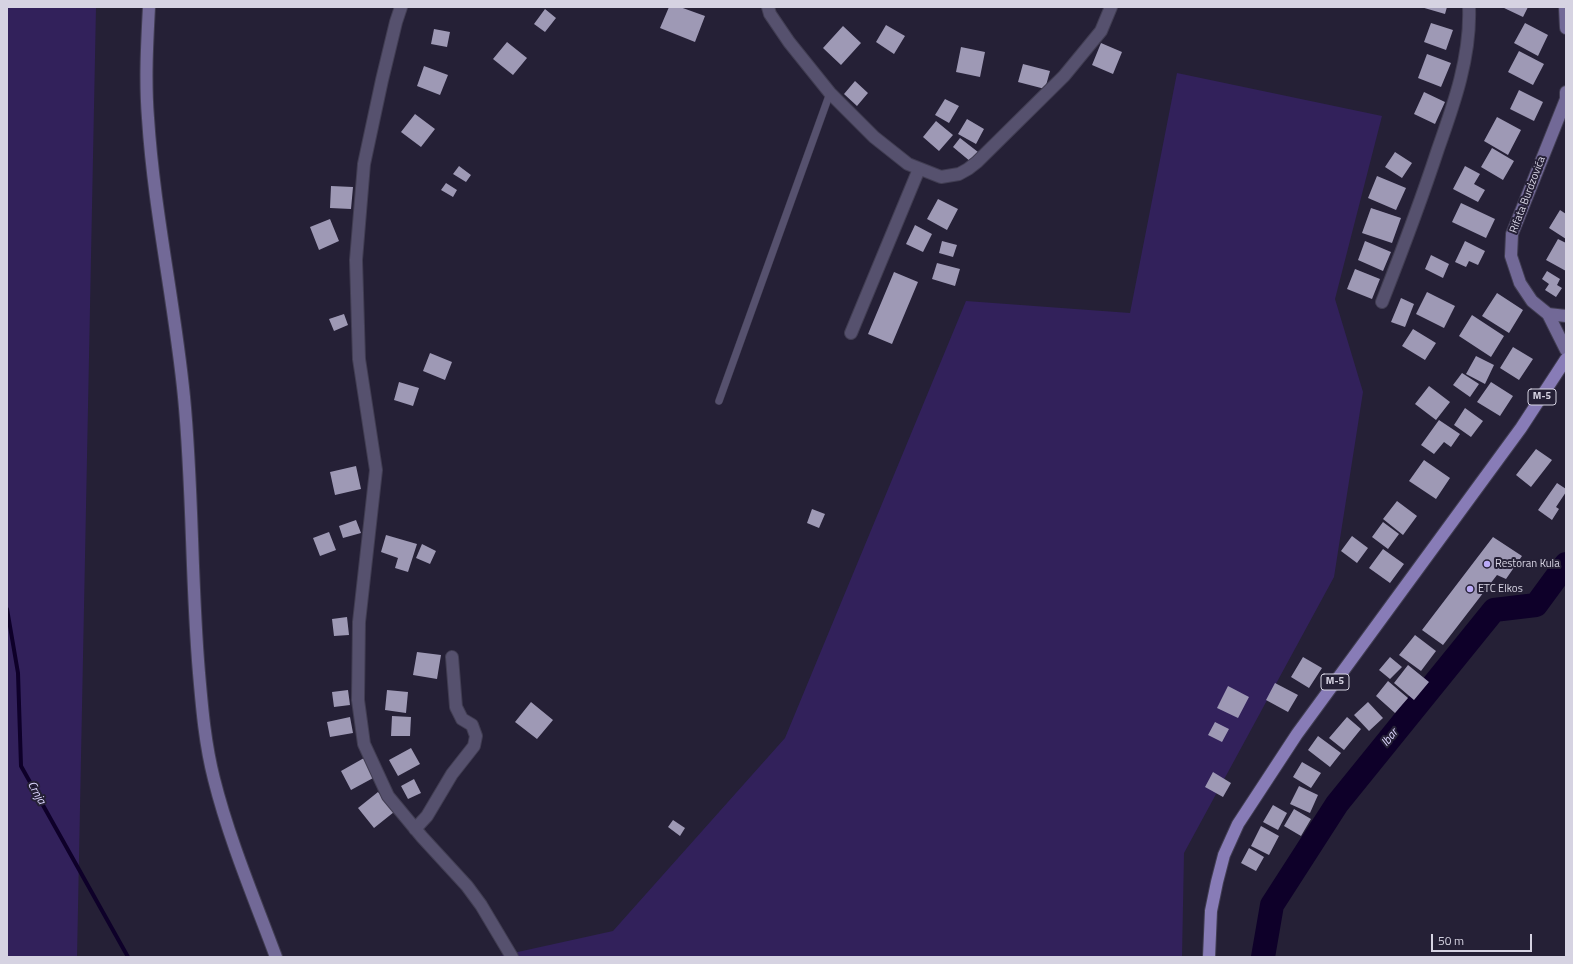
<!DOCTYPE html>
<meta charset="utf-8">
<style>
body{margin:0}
#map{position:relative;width:1573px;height:964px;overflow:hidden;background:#252036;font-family:"Titillium Web",sans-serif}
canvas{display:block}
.frame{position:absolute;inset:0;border:8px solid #d6d3e2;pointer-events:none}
.scale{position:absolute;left:1431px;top:934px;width:101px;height:18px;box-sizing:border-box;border:2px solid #d6d3e2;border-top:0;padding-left:5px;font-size:12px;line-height:14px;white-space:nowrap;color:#d6d3e2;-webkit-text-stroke:3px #252036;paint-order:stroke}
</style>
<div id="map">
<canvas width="1573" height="964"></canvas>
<div class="frame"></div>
<div class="scale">50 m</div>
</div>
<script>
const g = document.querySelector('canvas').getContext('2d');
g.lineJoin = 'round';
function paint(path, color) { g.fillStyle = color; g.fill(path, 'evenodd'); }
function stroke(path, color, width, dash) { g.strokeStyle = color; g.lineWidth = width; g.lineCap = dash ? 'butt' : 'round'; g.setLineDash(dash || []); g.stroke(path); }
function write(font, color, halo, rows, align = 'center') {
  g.font = font + ' "Titillium Web",sans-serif'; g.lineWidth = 4; g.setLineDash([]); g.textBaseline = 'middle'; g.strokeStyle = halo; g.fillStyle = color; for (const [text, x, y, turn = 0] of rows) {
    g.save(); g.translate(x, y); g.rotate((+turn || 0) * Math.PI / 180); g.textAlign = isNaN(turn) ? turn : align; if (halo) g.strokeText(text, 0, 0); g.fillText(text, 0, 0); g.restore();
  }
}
paint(new Path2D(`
 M 7,7 L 96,7 L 77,957 L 7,957 Z
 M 1177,73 L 1382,116 L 1335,299 L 1363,392 L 1334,577 L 1184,853 L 1182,957 L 495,957 L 613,931 L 785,738 L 966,301 L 1130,313 Z`), '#32215b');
stroke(new Path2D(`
 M 7,609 L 18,673 L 21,766 L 128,957`), '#0e0029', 4);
stroke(new Path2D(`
 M 1263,957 L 1272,905 L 1337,804 L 1494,610 L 1536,605 L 1566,564`), '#0e0029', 24);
paint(new Path2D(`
 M 669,7 L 680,7 L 705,16 L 695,42 L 660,28 Z
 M 1421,7 L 1447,7 L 1445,14 Z
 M 1502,7 L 1528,7 L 1523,17 Z
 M 545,9 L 556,18 L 545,32 L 534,24 Z
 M 1431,23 L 1453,30 L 1446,50 L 1424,42 Z
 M 1525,23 L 1548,35 L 1538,56 L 1514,43 Z
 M 886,25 L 905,36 L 894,54 L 876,42 Z
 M 843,26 L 861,43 L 841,65 L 823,48 Z
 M 434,29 L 450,32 L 447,47 L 431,44 Z
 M 507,42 L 527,58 L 513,75 L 493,59 Z
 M 1101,43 L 1122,52 L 1113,74 L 1092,65 Z
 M 961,47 L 985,52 L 980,77 L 956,72 Z
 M 1519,51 L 1544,64 L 1533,85 L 1508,72 Z
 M 1427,54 L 1451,63 L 1441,87 L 1418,78 Z
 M 1023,64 L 1050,71 L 1045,89 L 1018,82 Z
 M 424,66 L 448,75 L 440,95 L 417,86 Z
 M 855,81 L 868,93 L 857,106 L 844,94 Z
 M 1519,90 L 1543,102 L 1534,121 L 1510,109 Z
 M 1424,92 L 1445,102 L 1435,124 L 1414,114 Z
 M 945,99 L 959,106 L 949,123 L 935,115 Z
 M 415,114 L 435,129 L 421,147 L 401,132 Z
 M 1497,117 L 1521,130 L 1508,155 L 1484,141 Z
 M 967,119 L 984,129 L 976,144 L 958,134 Z
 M 936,121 L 953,135 L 939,151 L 923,137 Z
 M 960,138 L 978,152 L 971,162 L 953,147 Z
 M 1492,148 L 1514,161 L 1503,180 L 1481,167 Z
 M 1395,152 L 1412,163 L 1402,178 L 1385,167 Z
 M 459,166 L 471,175 L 466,182 L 453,174 Z
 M 1465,166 L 1480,174 L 1474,184 L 1485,190 L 1478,202 L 1453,189 Z
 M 1377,176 L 1406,188 L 1396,210 L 1368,198 Z
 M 446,183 L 457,190 L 453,197 L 441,190 Z
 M 331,186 L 353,187 L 351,209 L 330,208 Z
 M 938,199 L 958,209 L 947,230 L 927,219 Z
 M 1461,203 L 1495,219 L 1486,238 L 1452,222 Z
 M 1371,208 L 1401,218 L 1392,243 L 1362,233 Z
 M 1560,210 L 1566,214 L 1566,239 L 1549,228 Z
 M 330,219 L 339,241 L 319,250 L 310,227 Z
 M 915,225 L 932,234 L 923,252 L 906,244 Z
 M 1558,239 L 1566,243 L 1566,271 L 1546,260 Z
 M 942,241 L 957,245 L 953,257 L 939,253 Z
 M 1365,241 L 1391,252 L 1383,271 L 1358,260 Z
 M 1465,241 L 1485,251 L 1478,265 L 1469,261 L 1466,267 L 1455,262 Z
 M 1431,255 L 1449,264 L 1443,278 L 1425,269 Z
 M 937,263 L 960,269 L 955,286 L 932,279 Z
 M 1355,269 L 1380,279 L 1372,299 L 1347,289 Z
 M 1547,271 L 1560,279 L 1557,285 L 1562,288 L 1556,297 L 1545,290 L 1549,284 L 1542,279 Z
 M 894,272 L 918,282 L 892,344 L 868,334 Z
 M 1427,292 L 1455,306 L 1444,328 L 1416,314 Z
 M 1497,293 L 1523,310 L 1509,333 L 1482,316 Z
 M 1401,298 L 1414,304 L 1405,327 L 1391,322 Z
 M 344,314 L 348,325 L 334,331 L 329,319 Z
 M 1472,315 L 1504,336 L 1491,357 L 1459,336 Z
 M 1413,329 L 1436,343 L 1425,360 L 1402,346 Z
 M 1513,347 L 1533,359 L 1519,380 L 1500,368 Z
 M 430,353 L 452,362 L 445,380 L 423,371 Z
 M 1476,356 L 1494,365 L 1485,384 L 1466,374 Z
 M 1462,373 L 1479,384 L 1470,397 L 1453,385 Z
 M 399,382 L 419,388 L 413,406 L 394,400 Z
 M 1491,382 L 1513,396 L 1500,416 L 1477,402 Z
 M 1429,386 L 1450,402 L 1436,420 L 1415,404 Z
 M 1465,408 L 1483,421 L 1471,437 L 1454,425 Z
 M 1439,420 L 1460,434 L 1451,447 L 1444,442 L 1434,454 L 1421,445 Z
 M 1536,449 L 1552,460 L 1531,487 L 1516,475 Z
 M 1424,460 L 1450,478 L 1436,499 L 1409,481 Z
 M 356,466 L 361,489 L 335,495 L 330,472 Z
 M 1557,483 L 1566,489 L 1566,492 L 1556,507 L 1559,509 L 1552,520 L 1538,510 Z
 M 1397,501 L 1417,516 L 1403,535 L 1383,519 Z
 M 812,509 L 825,514 L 819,528 L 807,523 Z
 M 356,520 L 361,533 L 343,538 L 339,526 Z
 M 1383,522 L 1399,534 L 1388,549 L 1372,537 Z
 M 329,532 L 336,550 L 320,556 L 313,538 Z
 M 386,535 L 417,544 L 408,572 L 395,568 L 398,558 L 381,552 Z
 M 1352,536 L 1368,548 L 1357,563 L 1341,551 Z
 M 1493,537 L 1522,556 L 1506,579 L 1497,575 L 1443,645 L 1422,630 Z
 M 422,544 L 436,551 L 430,564 L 416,558 Z
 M 1383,549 L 1404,564 L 1390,583 L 1369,568 Z
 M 347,617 L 349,635 L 334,636 L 332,619 Z
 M 1415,635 L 1436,651 L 1421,671 L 1399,655 Z
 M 417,652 L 441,655 L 437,679 L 413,675 Z
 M 1303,657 L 1322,668 L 1309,688 L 1291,677 Z
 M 1390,657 L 1402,667 L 1390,679 L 1379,670 Z
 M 1408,665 L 1429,682 L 1414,700 L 1394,683 Z
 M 1388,681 L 1408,698 L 1395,713 L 1376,696 Z
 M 1275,683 L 1298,695 L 1288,712 L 1266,700 Z
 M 1228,686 L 1249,697 L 1238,718 L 1217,708 Z
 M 348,690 L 350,705 L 334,707 L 332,692 Z
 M 387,690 L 408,692 L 406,713 L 385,710 Z
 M 531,702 L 553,720 L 537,739 L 515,722 Z
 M 1368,702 L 1383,718 L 1369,731 L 1354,715 Z
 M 392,716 L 411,717 L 410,736 L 391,736 Z
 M 350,717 L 353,733 L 330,737 L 327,722 Z
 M 1347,717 L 1361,729 L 1344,750 L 1329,738 Z
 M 1215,722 L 1229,729 L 1222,742 L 1208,735 Z
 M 1318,736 L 1341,753 L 1330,767 L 1308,750 Z
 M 411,748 L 420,764 L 398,776 L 389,760 Z
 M 364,758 L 375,777 L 351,790 L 341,771 Z
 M 1302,762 L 1321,773 L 1311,788 L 1293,777 Z
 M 1213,772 L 1231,783 L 1223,797 L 1205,787 Z
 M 414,779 L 421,793 L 408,799 L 401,786 Z
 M 1299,786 L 1318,795 L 1310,813 L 1290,804 Z
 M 378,792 L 394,812 L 374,828 L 358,808 Z
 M 1273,805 L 1287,813 L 1278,830 L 1263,822 Z
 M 1294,809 L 1311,819 L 1301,836 L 1284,826 Z
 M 673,820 L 685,828 L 680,836 L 668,827 Z
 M 1261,826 L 1279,836 L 1269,855 L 1251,846 Z
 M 1249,848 L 1264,857 L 1256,871 L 1241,863 Z`), '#9e99b5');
const lane = new Path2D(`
 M 719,401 L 830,93`);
const street = new Path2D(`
 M 401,7 L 396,22 L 382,80 L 364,164 L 356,260 L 359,359 L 376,470 L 359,622 L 358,700 L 364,744 L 388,796 L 422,837 L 467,886 L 481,905 L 512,957
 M 768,7 L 770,14 L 789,42 L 830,93 L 874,137 L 908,164 L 941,177 L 959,174 L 968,169 L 977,162 L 1064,76 L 1101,31 L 1111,7
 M 1382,302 C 1402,251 1421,201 1438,149 C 1454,104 1471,56 1469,7
 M 851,333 L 919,169
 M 415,829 L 427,816 L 452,774 L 474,746 L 476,736 L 472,725 L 462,719 L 456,707 L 452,657`);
const secondary = new Path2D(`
 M 149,7 C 147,44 145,81 148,118 C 154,212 175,304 184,397 C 193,489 191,581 199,673 C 202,708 205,744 214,779 C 229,839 254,898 276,957
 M 1565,7 L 1566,28
 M 1566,92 L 1566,99 L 1512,234 L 1511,256 L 1520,283 L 1532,301 L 1548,314 L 1566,350
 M 1548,314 L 1566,316`);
const primary = new Path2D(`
 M 1209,957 L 1211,911 L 1217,882 L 1224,855 L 1238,824 L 1297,734 L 1521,428 L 1566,359`);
stroke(lane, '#413d52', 8);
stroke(street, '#413d52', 14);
stroke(secondary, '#413d52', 14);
stroke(primary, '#413d52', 14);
stroke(lane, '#56516e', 7);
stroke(street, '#56516e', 12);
stroke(secondary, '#726997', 12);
stroke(primary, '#887cb7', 12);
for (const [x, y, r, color] of [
 [1487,564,4,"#baaaf6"],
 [1470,589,4,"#baaaf6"]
]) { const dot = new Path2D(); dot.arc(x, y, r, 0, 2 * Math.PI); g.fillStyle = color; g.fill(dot); stroke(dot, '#252036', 1.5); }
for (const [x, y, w] of [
 [1542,397,28],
 [1335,682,28]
]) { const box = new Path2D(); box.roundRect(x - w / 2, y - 8, w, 16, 3); g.fillStyle = '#252036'; g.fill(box); stroke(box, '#d6d3e2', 1); }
write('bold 10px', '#d6d3e2', null, [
 ["M-5",1542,397],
 ["M-5",1335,682]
]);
write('11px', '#d6d3e2', '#252036', [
 ["Rifata Burdzovića",1528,195,-69]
]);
write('11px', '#d6d3e2', '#252036', [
 ["Restoran Kula",1495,564],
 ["ETC Elkos",1478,589]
], 'left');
write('italic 12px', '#ded7ff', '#252036', [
 ["Ibar",1390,738,-51],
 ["Crnja",36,793,61]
]);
</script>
